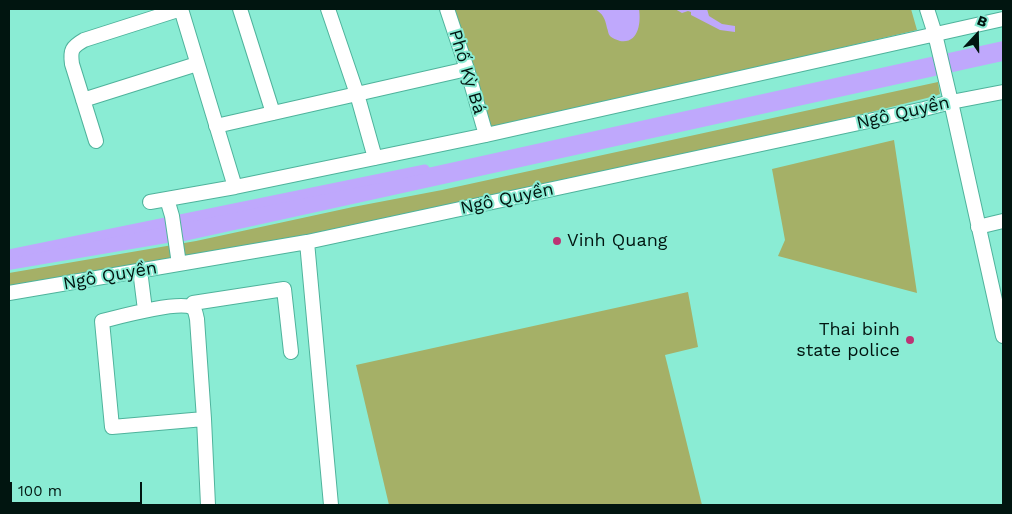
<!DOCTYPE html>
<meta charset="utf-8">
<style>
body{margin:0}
#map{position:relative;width:1012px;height:514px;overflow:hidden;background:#8aecd4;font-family:"Work Sans",sans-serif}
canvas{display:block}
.frame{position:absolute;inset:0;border:10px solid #011510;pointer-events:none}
.north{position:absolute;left:952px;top:10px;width:50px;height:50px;-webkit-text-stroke:4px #8aecd4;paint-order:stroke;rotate:21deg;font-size:14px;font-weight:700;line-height:20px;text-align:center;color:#011510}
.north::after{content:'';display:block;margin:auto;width:18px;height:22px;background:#011510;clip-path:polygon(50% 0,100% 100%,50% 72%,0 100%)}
.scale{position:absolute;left:10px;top:482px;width:132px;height:22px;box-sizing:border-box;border:2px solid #011510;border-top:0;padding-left:6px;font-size:15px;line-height:18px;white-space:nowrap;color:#011510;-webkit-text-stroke:4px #8aecd4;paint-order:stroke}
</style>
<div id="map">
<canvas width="1012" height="514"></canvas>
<div class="frame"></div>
<div class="north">B</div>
<div class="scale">100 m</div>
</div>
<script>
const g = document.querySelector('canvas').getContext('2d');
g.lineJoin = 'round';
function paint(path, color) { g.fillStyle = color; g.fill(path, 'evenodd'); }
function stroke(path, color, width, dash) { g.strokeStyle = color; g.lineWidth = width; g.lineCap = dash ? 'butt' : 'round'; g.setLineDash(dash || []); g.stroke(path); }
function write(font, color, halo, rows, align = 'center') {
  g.font = font + ' "Work Sans",sans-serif'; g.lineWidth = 4; g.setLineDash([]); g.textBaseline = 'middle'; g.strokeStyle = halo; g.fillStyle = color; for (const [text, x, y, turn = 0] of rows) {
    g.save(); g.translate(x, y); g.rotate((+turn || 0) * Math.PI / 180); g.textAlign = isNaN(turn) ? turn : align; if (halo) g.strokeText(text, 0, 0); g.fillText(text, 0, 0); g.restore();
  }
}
paint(new Path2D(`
 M 454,9 L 911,9 L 917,30 L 492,129 Z
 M 938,82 L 940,94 L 935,96 L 759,140 L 242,250 L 9,288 L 9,273 L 196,241 L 353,207 L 442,190 Z
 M 894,140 L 917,293 L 778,256 L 785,240 L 772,169 Z
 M 688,292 L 698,347 L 665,355 L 702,505 L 389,505 L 356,365 Z`), '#a5b067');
paint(new Path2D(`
 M 595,9 L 639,9 C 641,22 639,44 620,41 C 617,40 612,38 610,36 C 608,34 608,30 607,28 C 605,18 603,14 595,9 Z
 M 675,9 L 707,9 L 709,16 L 722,24 L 735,26 L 735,32 L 720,30 L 691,15 L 691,12 L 688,11 L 682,13 Z
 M 1003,41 L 1003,61 L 180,242 L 178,223 Z
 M 168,221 L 173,242 L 9,270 L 9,254 Z`), '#bfa8fc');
stroke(new Path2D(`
 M 9,254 L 425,169`), '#bfa8fc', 9);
const minor = new Path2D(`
 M 181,9 L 235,187
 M 240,9 L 273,113
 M 328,9 L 357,94 L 375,158
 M 447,9 L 467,69 L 486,135
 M 927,9 L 935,34 L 951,102 L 1003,336
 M 83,100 L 197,64
 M 216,126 L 467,69
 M 96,141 L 72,64 C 70,50 72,47 84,40 L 181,9
 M 167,199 L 172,216 L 179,264
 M 150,202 L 235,187 L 486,135 L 1003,19
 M 978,227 L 1003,221
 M 307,242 L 331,505
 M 140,270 L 145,310
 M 9,293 L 307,242 L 924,109 L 951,102 L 1003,92
 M 193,308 L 193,303 L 284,289 L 291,352
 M 204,419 L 197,319 C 196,316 196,311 193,308 C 180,300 118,317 102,321 L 112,427 L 204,419 L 208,505`);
stroke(minor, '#4fb39c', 16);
stroke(minor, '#fff', 14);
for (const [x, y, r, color] of [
 [557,241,5,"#bc3474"],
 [910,340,5,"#bc3474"]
]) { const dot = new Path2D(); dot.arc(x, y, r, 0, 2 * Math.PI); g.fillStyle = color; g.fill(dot); stroke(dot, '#8aecd4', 2); }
write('18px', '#011510', '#8aecd4', [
 ["Phố Kỳ Bá",467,72,73],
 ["Ngô Quyền",903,113,-13],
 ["Ngô Quyền",507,199,-12],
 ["Ngô Quyền",110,276,-10]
]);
write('18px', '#011510', '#8aecd4', [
 ["Vinh Quang",567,241],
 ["Thai binh",900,330,"right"],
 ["state police",900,351,"right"]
], 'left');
</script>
